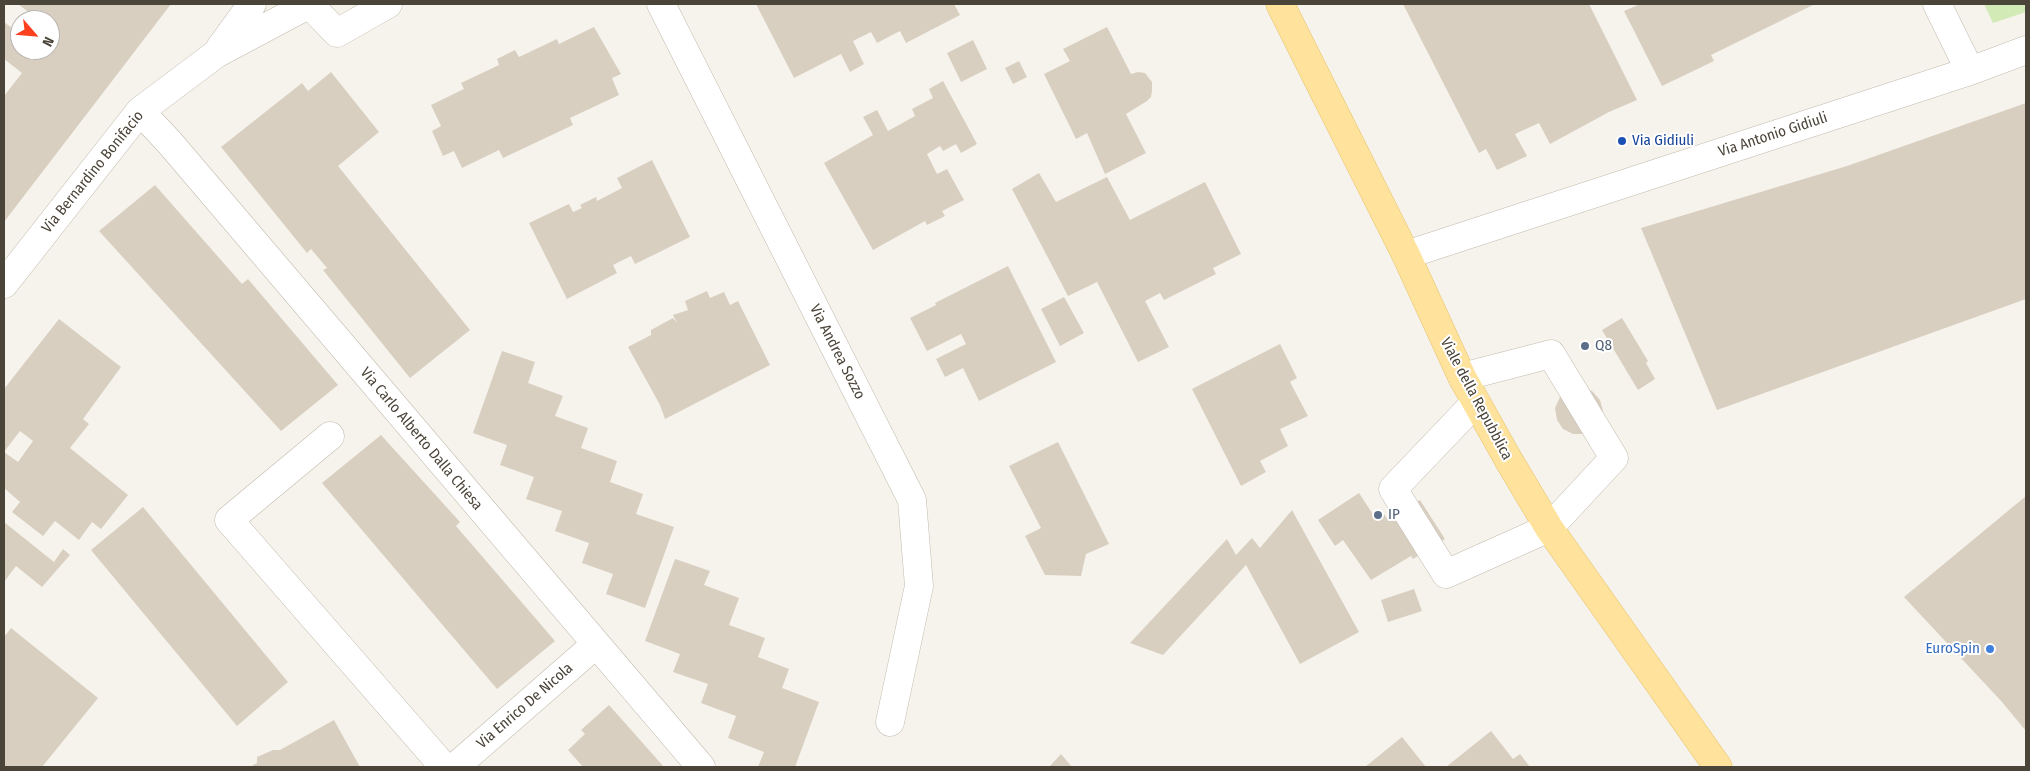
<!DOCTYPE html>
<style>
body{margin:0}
#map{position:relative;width:2030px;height:771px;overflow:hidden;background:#f6f3ec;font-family:"Fira Sans Condensed",sans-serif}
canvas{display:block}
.frame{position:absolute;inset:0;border:5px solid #4b4439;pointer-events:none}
.north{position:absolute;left:10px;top:10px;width:50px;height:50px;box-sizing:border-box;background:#fff;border:1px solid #b7b4b0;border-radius:50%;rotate:117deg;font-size:14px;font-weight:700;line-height:20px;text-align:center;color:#4b4439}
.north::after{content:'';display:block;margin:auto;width:18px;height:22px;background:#fc3f1d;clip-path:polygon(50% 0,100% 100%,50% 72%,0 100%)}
</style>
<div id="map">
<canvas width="2030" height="771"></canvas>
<div class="frame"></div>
<div class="north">N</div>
</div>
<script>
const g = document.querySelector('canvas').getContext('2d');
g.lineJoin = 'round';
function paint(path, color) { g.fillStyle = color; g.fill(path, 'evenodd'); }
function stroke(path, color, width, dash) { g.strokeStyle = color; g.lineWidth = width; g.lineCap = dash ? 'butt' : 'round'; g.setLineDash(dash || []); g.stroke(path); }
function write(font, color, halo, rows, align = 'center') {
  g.font = font + ' "Fira Sans Condensed",sans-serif'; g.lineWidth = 4; g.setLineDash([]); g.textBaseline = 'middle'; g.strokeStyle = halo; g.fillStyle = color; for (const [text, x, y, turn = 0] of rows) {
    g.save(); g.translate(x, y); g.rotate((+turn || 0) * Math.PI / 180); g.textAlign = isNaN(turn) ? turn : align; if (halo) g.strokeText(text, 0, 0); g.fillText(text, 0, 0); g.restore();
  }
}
paint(new Path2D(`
 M 1984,4 L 2026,4 L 2026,12 L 1993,23 Z`), '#d2eab5');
paint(new Path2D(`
 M 18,4 L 171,4 L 4,222 L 4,96 L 22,73 L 4,59 L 4,22 L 20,34 L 20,50 L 50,50 L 50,20 L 39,20 Z
 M 756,4 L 954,4 L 960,15 L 906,43 L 900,31 L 877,43 L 871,32 L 853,41 L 864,64 L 850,72 L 841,54 L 794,78 Z
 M 1403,4 L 1589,4 L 1637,100 L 1609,112 L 1550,144 L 1539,123 L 1515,134 L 1527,156 L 1497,170 L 1486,149 L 1479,153 Z
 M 1640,4 L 1815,4 L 1711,55 L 1714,61 L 1662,86 L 1624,11 Z
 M 594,27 L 621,74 L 612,78 L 619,95 L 570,118 L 573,125 L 503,158 L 499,150 L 462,168 L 454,151 L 443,156 L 432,131 L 441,126 L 431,105 L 464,89 L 461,83 L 499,65 L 497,59 L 515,50 L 519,57 L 557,39 L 559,44 Z
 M 1107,27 L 1131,74 L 1138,72 L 1145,73 L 1152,82 L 1152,91 L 1151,97 L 1147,101 L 1126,114 L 1146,153 L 1105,174 L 1087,133 L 1076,139 L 1044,74 L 1070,61 L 1063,49 Z
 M 973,40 L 987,69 L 961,82 L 947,53 Z
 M 1019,61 L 1027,77 L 1013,84 L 1005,68 Z
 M 331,72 L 379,132 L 338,166 L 470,330 L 410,378 L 323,270 L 327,268 L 311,249 L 307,253 L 221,147 L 302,83 L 308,91 Z
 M 943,81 L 977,144 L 961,153 L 956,144 L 943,151 L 940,146 L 927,154 L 937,174 L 947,169 L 964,200 L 942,211 L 945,216 L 927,225 L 925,221 L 873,250 L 824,163 L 873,135 L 863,117 L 877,110 L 888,131 L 915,116 L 912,109 L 933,98 L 929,89 Z
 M 2026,103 L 2026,299 L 1717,410 L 1641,228 L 1847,166 Z
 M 652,160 L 690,237 L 635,264 L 631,256 L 613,265 L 617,273 L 567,299 L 529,223 L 569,204 L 573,212 L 582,208 L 580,205 L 596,197 L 597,201 L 622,188 L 617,178 Z
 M 1039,173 L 1056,202 L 1107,177 L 1130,220 L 1205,182 L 1241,254 L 1213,268 L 1216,274 L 1164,300 L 1160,293 L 1145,301 L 1169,347 L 1138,362 L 1097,282 L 1068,296 L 1012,189 Z
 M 155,185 L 242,284 L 248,279 L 338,385 L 281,431 L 99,231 Z
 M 1008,266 L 1056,362 L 979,401 L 963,368 L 945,377 L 936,359 L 966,344 L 961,334 L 927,351 L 910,318 L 936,305 L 935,303 Z
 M 707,291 L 710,298 L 724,292 L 730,305 L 738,301 L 770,365 L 665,419 L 660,405 L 628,347 L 651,335 L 651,330 L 673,318 L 677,323 L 673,315 L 688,310 L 685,301 Z
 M 1064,297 L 1084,333 L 1060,346 L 1041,309 Z
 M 1622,318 L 1648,361 L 1646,363 L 1655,379 L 1638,390 L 1602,330 Z
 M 59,319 L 121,367 L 83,419 L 89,424 L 70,448 L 128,495 L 101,529 L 92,522 L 79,540 L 55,521 L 43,536 L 12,512 L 20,502 L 4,488 L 4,389 ZM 20,431 L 33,441 L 18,462 L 4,452 Z
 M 1280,344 L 1297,378 L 1290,382 L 1308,416 L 1280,429 L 1288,446 L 1260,461 L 1266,472 L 1241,486 L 1192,389 Z
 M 502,351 L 535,362 L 528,383 L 563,396 L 555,416 L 588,428 L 581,448 L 617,461 L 610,482 L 643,494 L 636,514 L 674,527 L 645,608 L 606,594 L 613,574 L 582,563 L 589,543 L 555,531 L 562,511 L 526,499 L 534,477 L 500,465 L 507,445 L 473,433 Z
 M 1581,388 L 1592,391 L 1600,400 L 1603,411 L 1601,419 L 1584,434 L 1573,434 L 1563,429 L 1557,420 L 1555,408 L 1560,397 L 1569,389 Z
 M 381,435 L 460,522 L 456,526 L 555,641 L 497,689 L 322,483 Z
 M 1058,442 L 1109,544 L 1086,554 L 1081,576 L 1045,575 L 1025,536 L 1041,528 L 1009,466 Z
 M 1359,493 L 1376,519 L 1384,514 L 1388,520 L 1420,500 L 1445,539 L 1413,559 L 1411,556 L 1371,580 L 1343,540 L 1335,546 L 1318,520 Z
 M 2026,496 L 2026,731 L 2002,702 L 1904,597 Z
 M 143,507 L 288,682 L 237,726 L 91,550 Z
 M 1292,510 L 1359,632 L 1300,664 L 1246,565 L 1163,655 L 1130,643 L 1227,539 L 1236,555 L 1252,538 L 1260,548 Z
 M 4,522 L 54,562 L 63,549 L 70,555 L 42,587 L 16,566 L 4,582 Z
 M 675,559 L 710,571 L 704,585 L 739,598 L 729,625 L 765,638 L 758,657 L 789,669 L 782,688 L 819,702 L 795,767 L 758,767 L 764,752 L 728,738 L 736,716 L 701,703 L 708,684 L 673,672 L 680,654 L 645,641 Z
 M 1414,589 L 1422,611 L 1388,622 L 1381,600 Z
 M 11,628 L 98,698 L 42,767 L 4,767 L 4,637 Z
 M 609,705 L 664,767 L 583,767 L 568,750 L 585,734 L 581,730 Z
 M 334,720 L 360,767 L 250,767 L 257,763 L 257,757 L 273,750 L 280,750 Z
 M 1491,731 L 1513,759 L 1520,754 L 1530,767 L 1446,767 Z
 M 1402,737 L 1426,767 L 1365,767 Z
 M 1061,754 L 1072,767 L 1049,767 Z`), '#d8cfc1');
const minor = new Path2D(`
 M 309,4 L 337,33 L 388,4
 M 661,4 L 912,500 L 919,586 L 890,722
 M 1937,4 L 1970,71
 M 220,48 L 252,4
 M 140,111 L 170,143 L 701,767
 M 1406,255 L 1970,71 L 2026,50
 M 4,284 L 140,111 L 216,54 L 310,4
 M 1462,377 L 1551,354 L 1614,458 L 1549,528 L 1446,574 L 1393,489 L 1476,402
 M 330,436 L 229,520 L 444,767
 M 455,767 L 595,645`);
const major = new Path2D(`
 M 1280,4 L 1406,255 L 1462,377 L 1508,459 L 1549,528 L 1718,767`);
stroke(minor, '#c2bbae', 29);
stroke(major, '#e6c16a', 29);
stroke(minor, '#fff', 28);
stroke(major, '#ffe39c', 28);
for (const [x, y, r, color] of [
 [1622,141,5,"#1a4fb4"],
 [1585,346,5,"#5c6f8a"],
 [1378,515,5,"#5c6f8a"],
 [1990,649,5,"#3f7fe0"]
]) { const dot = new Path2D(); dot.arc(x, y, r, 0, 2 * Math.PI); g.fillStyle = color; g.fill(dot); stroke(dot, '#fff', 2); }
write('15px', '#4b4439', '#fff', [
 ["Via Antonio Gidiuli",1773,135,-18],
 ["Via Bernardino Bonifacio",93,172,-51],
 ["Via Andrea Sozzo",837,352,63],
 ["Viale della Repubblica",1476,399,62],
 ["Via Carlo Alberto Dalla Chiesa",421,439,50],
 ["Via Enrico De Nicola",525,706,-41]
]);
write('15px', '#164399', '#fff', [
 ["Via Gidiuli",1632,141]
], 'left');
write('15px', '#4e5e75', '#fff', [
 ["Q8",1595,346],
 ["IP",1388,515]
], 'left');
write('15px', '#366cbe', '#fff', [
 ["EuroSpin",1980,649]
], 'right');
</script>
